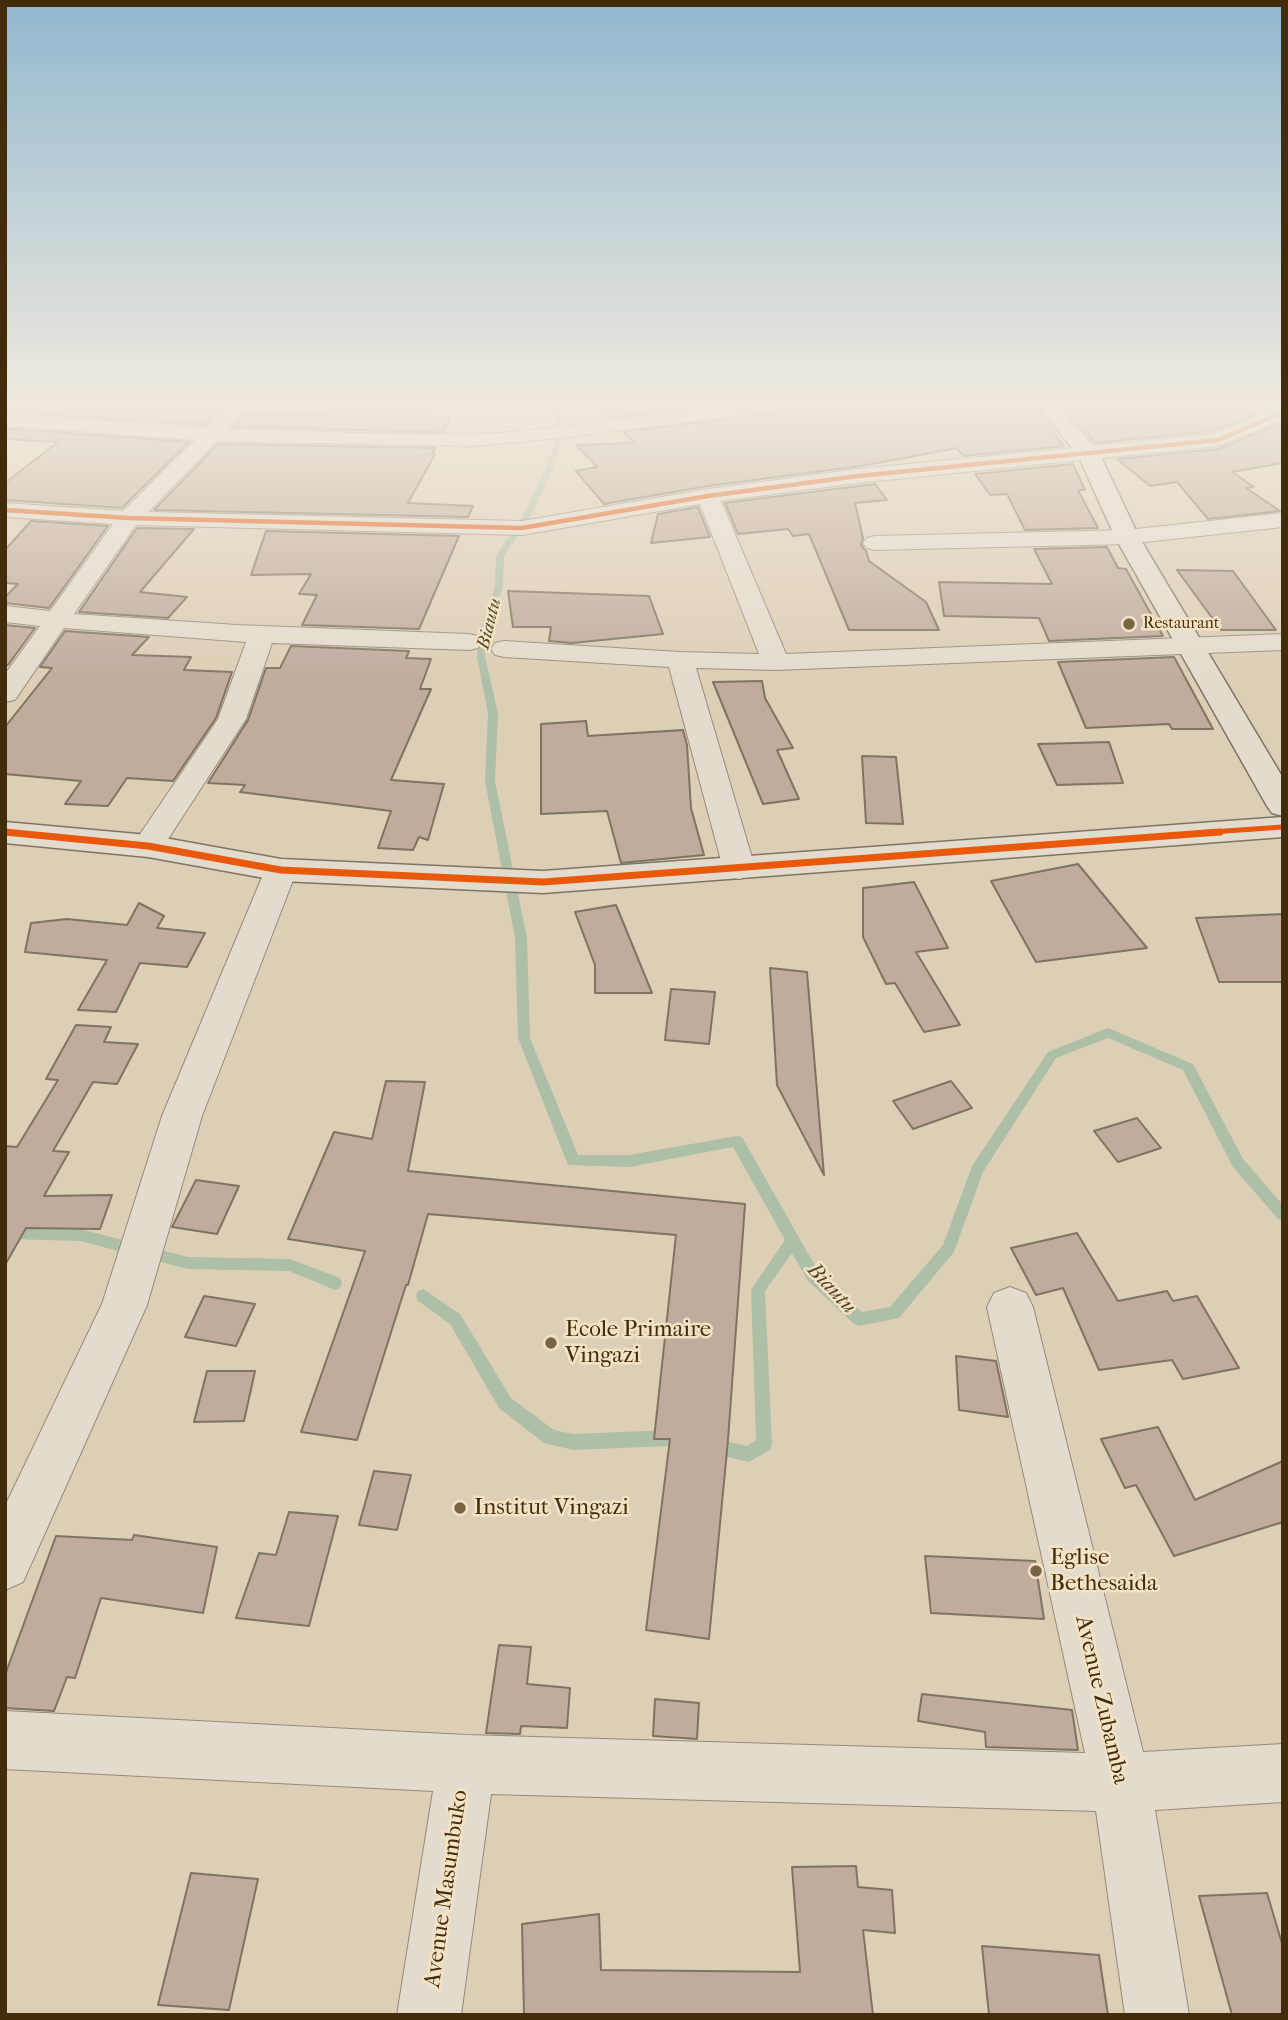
<!DOCTYPE html>
<style>
body{margin:0}
#map{position:relative;width:1288px;height:2020px;overflow:hidden;background:#ddcfb5;font-family:"IM FELL French Canon",serif}
canvas{display:block}
.frame{position:absolute;inset:0;border:7px solid #432c0b;pointer-events:none}
</style>
<div id="map">
<canvas width="1288" height="2020"></canvas>
<div class="frame"></div>
</div>
<script>
const g = document.querySelector('canvas').getContext('2d');
g.lineJoin = 'round';
function paint(path, color) { g.fillStyle = color; g.fill(path, 'evenodd'); }
function stroke(path, color, width, dash) { g.strokeStyle = color; g.lineWidth = width; g.lineCap = dash ? 'butt' : 'round'; g.setLineDash(dash || []); g.stroke(path); }
function write(font, color, halo, rows, align = 'center') {
  g.font = font + ' "IM FELL French Canon",serif'; g.lineWidth = 5; g.setLineDash([]); g.textBaseline = 'middle'; g.strokeStyle = halo; g.fillStyle = color; for (const [text, x, y, turn = 0] of rows) {
    g.save(); g.translate(x, y); g.rotate((+turn || 0) * Math.PI / 180); g.textAlign = isNaN(turn) ? turn : align; if (halo) g.strokeText(text, 0, 0); g.fillText(text, 0, 0); g.restore();
  }
}
paint(new Path2D(`
 M 548,402 L 554,402 L 562,420 L 562,439 L 552,471 L 532,514 L 504,556 L 503,586 L 487,635 L 485,657 L 498,713 L 495,781 L 527,938 L 530,1038 L 578,1155 L 629,1155 L 737,1136 L 742,1137 L 818,1271 L 862,1312 L 890,1307 L 943,1245 L 972,1166 L 1048,1052 L 1108,1028 L 1193,1064 L 1243,1159 L 1283,1205 L 1283,1221 L 1278,1219 L 1233,1167 L 1183,1070 L 1108,1038 L 1056,1058 L 983,1172 L 954,1252 L 899,1318 L 859,1326 L 854,1324 L 808,1281 L 792,1253 L 765,1291 L 772,1444 L 770,1450 L 749,1462 L 706,1452 L 704,1446 L 706,1440 L 712,1438 L 747,1446 L 756,1440 L 751,1290 L 785,1240 L 733,1147 L 629,1167 L 568,1165 L 518,1038 L 515,938 L 485,781 L 488,713 L 477,657 L 479,635 L 495,586 L 496,556 L 524,514 L 544,471 L 556,439 L 556,420 Z
 M 9,1227 L 80,1229 L 188,1257 L 290,1259 L 340,1278 L 342,1283 L 340,1288 L 335,1290 L 289,1271 L 188,1269 L 80,1241 L 9,1239 L 5,1238 L 5,1228 Z
 M 423,1289 L 460,1314 L 511,1398 L 554,1430 L 573,1434 L 670,1430 L 676,1432 L 678,1438 L 676,1444 L 670,1446 L 573,1450 L 544,1443 L 499,1408 L 450,1324 L 418,1301 L 416,1296 L 418,1291 Z`), '#aebfa8');
const building = new Path2D(`
 M 5,402 L 215,407 L 211,412 L 217,412 L 206,425 L 5,412 Z
 M 592,402 L 744,402 L 609,418 Z
 M 804,402 L 1032,402 L 1064,446 L 963,456 L 957,448 L 861,466 L 708,486 L 604,504 L 576,471 L 597,467 L 576,445 L 634,443 L 623,432 L 792,411 Z
 M 1059,402 L 1231,402 L 1255,415 L 1213,431 L 1096,443 Z
 M 332,405 L 434,407 L 429,417 L 451,417 L 443,432 L 233,427 L 244,413 L 325,415 Z
 M 1275,425 L 1283,430 L 1283,463 L 1232,472 L 1254,487 L 1246,488 L 1280,511 L 1208,519 L 1177,482 L 1150,486 L 1117,459 L 1218,449 Z
 M 14,429 L 189,442 L 122,508 L 5,500 L 5,483 L 58,442 L 5,439 L 5,431 Z
 M 218,444 L 435,448 L 432,454 L 435,454 L 408,503 L 473,506 L 468,517 L 154,510 Z
 M 1073,464 L 1085,490 L 1078,490 L 1098,528 L 1025,530 L 1007,494 L 990,495 L 975,474 Z
 M 875,484 L 887,500 L 855,503 L 863,538 L 861,545 L 866,551 L 869,561 L 926,602 L 939,630 L 849,630 L 809,534 L 793,536 L 788,529 L 738,534 L 725,503 Z
 M 698,507 L 710,537 L 651,543 L 658,514 Z
 M 31,521 L 108,526 L 49,608 L 5,603 L 5,597 L 18,584 L 5,583 L 5,550 Z
 M 137,528 L 194,529 L 140,592 L 187,597 L 168,618 L 79,612 Z
 M 266,531 L 459,536 L 419,629 L 302,625 L 317,595 L 299,594 L 311,574 L 251,575 Z
 M 1107,547 L 1118,568 L 1126,569 L 1163,636 L 1049,641 L 1039,618 L 944,616 L 939,582 L 1052,584 L 1034,549 Z
 M 1177,570 L 1233,571 L 1276,630 L 1221,630 Z
 M 508,591 L 649,596 L 663,634 L 572,643 L 549,641 L 551,627 L 513,627 Z
 M 5,625 L 35,628 L 8,665 L 5,665 Z
 M 65,631 L 149,637 L 132,655 L 191,657 L 184,670 L 232,672 L 216,718 L 173,781 L 127,778 L 108,806 L 65,804 L 81,781 L 5,774 L 5,727 L 52,668 L 40,667 Z
 M 291,646 L 409,651 L 406,658 L 431,659 L 420,689 L 431,689 L 391,780 L 444,784 L 428,840 L 419,837 L 413,850 L 378,848 L 391,811 L 240,792 L 245,785 L 208,783 L 248,720 L 266,668 L 280,668 Z
 M 1174,657 L 1213,729 L 1172,729 L 1169,724 L 1086,728 L 1058,662 Z
 M 762,681 L 765,698 L 793,748 L 777,750 L 799,799 L 763,804 L 713,682 Z
 M 586,721 L 588,736 L 683,730 L 687,745 L 691,808 L 704,855 L 621,863 L 607,811 L 541,814 L 541,724 Z
 M 1109,742 L 1123,783 L 1057,785 L 1038,744 Z
 M 862,756 L 896,757 L 903,824 L 866,823 Z
 M 1078,864 L 1147,948 L 1036,962 L 991,881 Z
 M 914,882 L 948,948 L 916,952 L 960,1025 L 924,1032 L 895,983 L 886,984 L 863,937 L 863,888 Z
 M 139,903 L 164,916 L 157,928 L 205,933 L 187,967 L 140,963 L 116,1012 L 78,1010 L 107,960 L 25,952 L 31,923 L 67,919 L 127,925 Z
 M 616,905 L 652,993 L 595,993 L 595,965 L 575,912 Z
 M 1283,914 L 1283,982 L 1219,982 L 1196,918 Z
 M 770,968 L 807,972 L 824,1175 L 777,1085 Z
 M 671,989 L 715,992 L 709,1044 L 665,1040 Z
 M 76,1025 L 111,1027 L 104,1042 L 138,1044 L 117,1084 L 93,1082 L 53,1151 L 69,1152 L 44,1196 L 112,1195 L 100,1229 L 26,1228 L 5,1265 L 5,1146 L 17,1147 L 58,1080 L 46,1079 Z
 M 386,1081 L 425,1082 L 408,1171 L 745,1204 L 728,1440 L 709,1639 L 646,1630 L 670,1439 L 654,1439 L 676,1235 L 428,1214 L 408,1285 L 406,1285 L 357,1440 L 301,1432 L 365,1251 L 288,1239 L 334,1132 L 372,1139 Z
 M 951,1081 L 972,1108 L 913,1129 L 893,1101 Z
 M 1137,1118 L 1161,1148 L 1118,1162 L 1094,1131 Z
 M 196,1180 L 239,1186 L 217,1234 L 172,1227 Z
 M 1077,1233 L 1118,1301 L 1167,1291 L 1173,1301 L 1197,1296 L 1239,1368 L 1183,1379 L 1172,1360 L 1099,1370 L 1063,1288 L 1036,1295 L 1011,1248 Z
 M 204,1296 L 255,1304 L 236,1346 L 185,1337 Z
 M 956,1356 L 996,1361 L 1008,1417 L 959,1410 Z
 M 207,1371 L 255,1371 L 244,1421 L 194,1422 Z
 M 1158,1427 L 1195,1500 L 1283,1461 L 1283,1522 L 1174,1556 L 1136,1485 L 1125,1488 L 1101,1439 Z
 M 374,1471 L 411,1475 L 397,1530 L 359,1525 Z
 M 289,1512 L 338,1516 L 309,1626 L 236,1618 L 259,1553 L 276,1555 Z
 M 134,1535 L 217,1547 L 203,1613 L 101,1598 L 75,1678 L 67,1677 L 54,1711 L 5,1708 L 5,1675 L 56,1536 L 132,1540 Z
 M 925,1556 L 1035,1561 L 1044,1619 L 931,1613 Z
 M 499,1645 L 531,1647 L 527,1684 L 570,1688 L 567,1728 L 521,1726 L 520,1734 L 486,1733 Z
 M 922,1694 L 1072,1710 L 1078,1750 L 986,1747 L 985,1732 L 918,1721 Z
 M 655,1699 L 699,1703 L 697,1739 L 653,1736 Z
 M 856,1866 L 858,1887 L 892,1890 L 895,1933 L 863,1930 L 873,2015 L 524,2015 L 522,1924 L 599,1914 L 601,1970 L 800,1972 L 792,1867 Z
 M 191,1873 L 258,1879 L 229,2010 L 158,2005 Z
 M 1267,1893 L 1283,1947 L 1283,2015 L 1232,2015 L 1199,1896 Z
 M 982,1946 L 1099,1955 L 1108,2015 L 989,2015 Z`);
paint(building, '#c0ab9c');
stroke(building, '#7e7461', 2);
const street = new Path2D(`
 M 229,402 L 250,402 L 228,429 C 309,431 392,436 473,434 C 583,431 691,402 802,402 L 792,408 L 560,438 L 474,446 L 217,441 L 148,512 L 522,521 L 708,489 L 858,469 L 1214,434 L 1283,406 L 1283,419 L 1218,446 L 858,483 L 721,501 L 786,654 L 1283,634 L 1283,650 L 776,670 L 696,668 L 755,868 L 751,876 L 739,879 L 727,876 L 723,868 L 669,667 L 504,657 L 495,655 L 491,649 L 495,643 L 504,641 L 680,652 L 759,654 L 700,504 L 522,535 L 136,525 L 74,614 L 237,625 L 469,634 L 478,636 L 482,642 L 478,648 L 469,650 L 272,643 L 246,719 L 159,853 L 148,856 L 137,853 L 132,846 L 218,719 L 246,642 L 64,628 L 15,700 L 5,702 L 5,674 L 40,626 L 5,622 L 5,606 L 50,611 L 113,524 L 5,517 L 5,503 L 123,511 L 195,440 L 14,426 L 5,429 L 5,415 L 207,428 Z
 M 1283,513 L 1283,527 L 1127,544 L 875,550 L 867,548 L 863,543 L 867,538 L 875,536 L 1127,530 Z
 M 281,859 L 293,862 L 297,870 L 202,1116 L 147,1305 L 23,1582 L 5,1590 L 5,1506 L 102,1304 L 162,1116 L 265,870 L 269,862 Z
 M 1010,1287 L 1026,1293 L 1033,1307 L 1143,1752 L 1283,1744 L 1283,1802 L 1155,1810 L 1189,2015 L 1125,2015 L 1096,1811 L 491,1794 L 461,2015 L 397,2015 L 433,1791 L 5,1769 L 5,1711 L 466,1735 L 1085,1753 L 987,1307 L 994,1293 Z`);
const secondary = new Path2D(`
 M 1035,402 L 1056,402 L 1099,453 L 1139,537 L 1283,778 L 1283,816 L 1272,813 L 1267,806 L 1115,537 L 1078,455 Z
 M 1283,817 L 1283,837 L 543,893 L 281,881 L 148,857 L 5,843 L 5,822 L 148,835 L 281,859 L 543,871 Z`);
stroke(street, '#958a78', 2);
stroke(secondary, '#7e7461', 3);
paint(street, '#e3dcce');
paint(secondary, '#e3dcce');
stroke(new Path2D(`
 M 5,510 L 129,518 L 522,528 L 708,496 L 858,476 L 1218,440 L 1283,412`), '#e8590c', 4.5);
stroke(new Path2D(`
 M 5,832 L 19,833
 M 1197,833 L 1283,827`), '#e8590c', 5);
stroke(new Path2D(`
 M 5,832 L 148,846 L 281,870 L 543,882 L 1220,832`), '#e8590c', 7);
const sky = g.createLinearGradient(0, 0, 0, 685);
sky.addColorStop(0, '#91b8ce');
sky.addColorStop(0.59, '#f0e9de');
sky.addColorStop(1, '#f0e9de00');
g.fillStyle = sky;
g.fillRect(0, 0, 1288, 685);
for (const [x, y, r, color] of [
 [1129,624,7,"#796546"],
 [551,1343,7,"#796546"],
 [460,1508,7,"#796546"],
 [1036,1571,7,"#796546"]
]) { const dot = new Path2D(); dot.arc(x, y, r, 0, 2 * Math.PI); g.fillStyle = color; g.fill(dot); stroke(dot, '#f3e3c4', 2.5); }
write('16px', '#432c0b', '#f3e3c4', [
 ["Restaurant",1143,624]
], 'left');
write('italic 18px', '#544829', '#f3e3c4', [
 ["Biautu",490,624,-76]
]);
write('italic 21px', '#544829', '#f3e3c4', [
 ["Biautu",831,1289,47]
]);
write('23px', '#432c0b', '#f3e3c4', [
 ["Ecole Primaire",565,1330],
 ["Vingazi",565,1356],
 ["Institut Vingazi",474,1508],
 ["Eglise",1050,1558],
 ["Bethesaida",1050,1584]
], 'left');
write('23px', '#432c0b', '#f3e3c4', [
 ["Avenue Zubamba",1101,1700,77],
 ["Avenue Masumbuko",447,1889,-82]
]);
</script>
